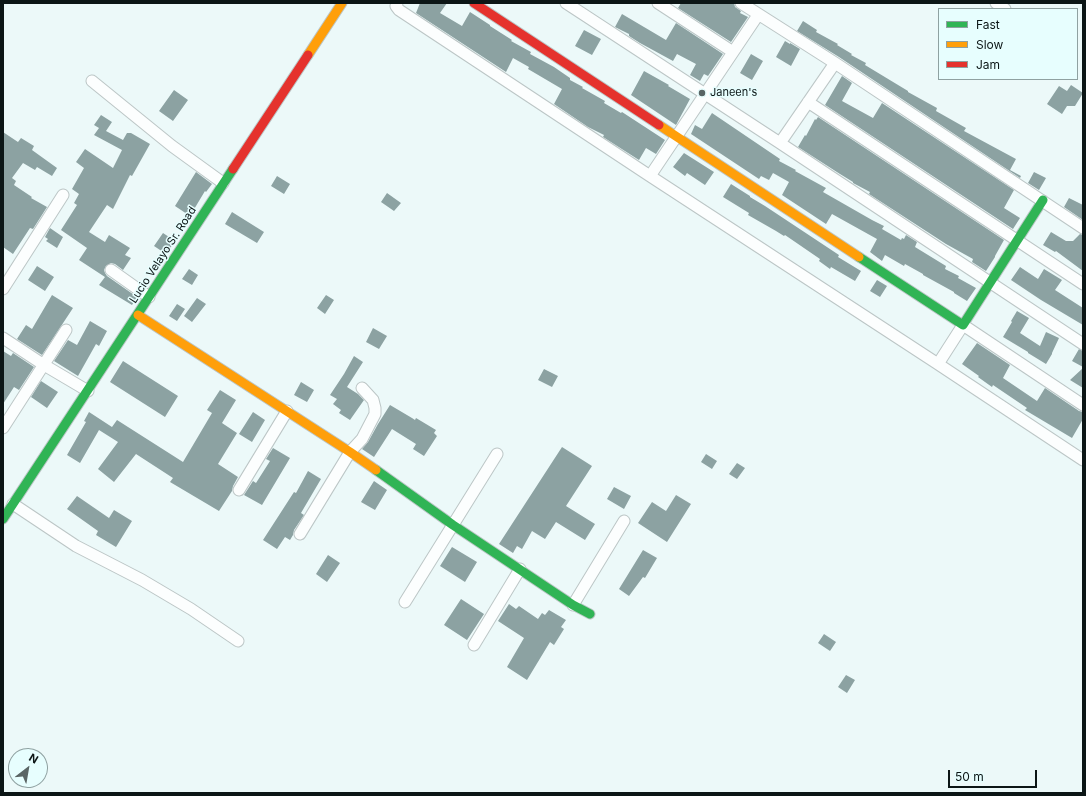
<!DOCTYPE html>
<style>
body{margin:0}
#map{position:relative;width:1086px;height:796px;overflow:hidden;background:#ecf9f9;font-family:Inter,sans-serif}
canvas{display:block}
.frame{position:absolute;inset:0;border:4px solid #0c1616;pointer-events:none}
.legend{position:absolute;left:938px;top:8px;width:140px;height:72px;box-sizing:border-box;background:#e7fefe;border:1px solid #8fa1a1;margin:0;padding:5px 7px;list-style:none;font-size:12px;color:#0c1616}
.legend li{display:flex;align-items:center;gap:8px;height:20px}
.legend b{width:20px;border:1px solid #8fa1a1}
.north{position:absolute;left:8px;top:748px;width:40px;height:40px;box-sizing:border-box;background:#e7fefe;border:1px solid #8fa1a1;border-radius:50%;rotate:31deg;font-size:11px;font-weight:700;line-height:16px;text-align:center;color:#0c1616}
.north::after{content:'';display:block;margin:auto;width:14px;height:18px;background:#5a6565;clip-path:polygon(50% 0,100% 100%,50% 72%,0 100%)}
.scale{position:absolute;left:948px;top:770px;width:89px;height:18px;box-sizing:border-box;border:2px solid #0c1616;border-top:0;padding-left:5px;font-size:12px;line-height:14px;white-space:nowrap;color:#0c1616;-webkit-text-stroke:3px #e7fefe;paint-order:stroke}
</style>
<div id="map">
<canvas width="1086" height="796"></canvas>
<div class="frame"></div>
<ul class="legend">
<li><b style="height:5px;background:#30b455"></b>Fast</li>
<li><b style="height:5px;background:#ff9f0a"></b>Slow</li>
<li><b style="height:5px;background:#e5322d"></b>Jam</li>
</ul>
<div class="north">N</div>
<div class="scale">50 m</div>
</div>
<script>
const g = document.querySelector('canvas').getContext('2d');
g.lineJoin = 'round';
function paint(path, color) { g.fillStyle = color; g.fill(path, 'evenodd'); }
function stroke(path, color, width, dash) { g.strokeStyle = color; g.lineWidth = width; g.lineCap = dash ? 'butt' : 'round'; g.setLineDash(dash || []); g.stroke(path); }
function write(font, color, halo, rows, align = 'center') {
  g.font = font + ' Inter,sans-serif'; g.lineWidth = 3; g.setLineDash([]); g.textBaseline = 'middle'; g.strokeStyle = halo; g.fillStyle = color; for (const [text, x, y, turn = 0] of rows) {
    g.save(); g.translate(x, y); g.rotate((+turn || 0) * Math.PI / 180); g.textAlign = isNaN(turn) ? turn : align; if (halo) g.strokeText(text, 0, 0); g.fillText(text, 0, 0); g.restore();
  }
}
paint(new Path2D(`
 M 420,3 L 447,3 L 440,13 L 462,26 L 470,12 L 490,25 L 490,26 L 512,40 L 511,41 L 531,52 L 530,54 L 554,67 L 570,78 L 570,80 L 583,87 L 582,88 L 605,101 L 604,103 L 621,113 L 622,112 L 665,140 L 656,154 L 646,148 L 639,160 L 603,137 L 604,135 L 588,127 L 554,104 L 562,89 L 528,69 L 529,67 L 513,58 L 506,72 L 416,13 Z
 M 681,3 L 734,3 L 735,7 L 741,11 L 740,13 L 748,17 L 731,42 L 678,8 Z
 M 622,14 L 666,40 L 676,23 L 723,54 L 708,76 L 704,74 L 700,81 L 690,75 L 696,64 L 677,54 L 673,61 L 640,43 L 629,36 L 629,34 L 615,27 Z
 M 803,21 L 817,30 L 816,32 L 838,44 L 837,45 L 852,54 L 851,55 L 866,63 L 865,65 L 908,91 L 908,92 L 937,108 L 936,111 L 966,128 L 964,131 L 1016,159 L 1010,170 L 1021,176 L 1020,178 L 839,57 L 797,31 Z
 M 584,30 L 601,39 L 592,55 L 575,46 Z
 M 785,41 L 790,44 L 790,43 L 800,49 L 791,66 L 776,57 Z
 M 751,54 L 763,61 L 752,80 L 740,73 Z
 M 644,71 L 669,85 L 668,86 L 690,99 L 676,125 L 631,95 Z
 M 842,76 L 852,83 L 842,101 L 873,118 L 882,103 L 1014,190 L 1004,208 L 1020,218 L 1013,229 L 825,105 Z
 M 1071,85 L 1083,93 L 1075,106 L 1067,106 L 1062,114 L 1047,104 L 1059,86 L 1067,91 Z
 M 174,90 L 188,100 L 173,121 L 159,111 Z
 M 712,113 L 780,159 L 779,161 L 796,170 L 795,171 L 826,188 L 823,192 L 872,220 L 884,226 L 882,229 L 901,240 L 902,238 L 904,239 L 906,235 L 917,242 L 915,247 L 946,266 L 945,269 L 959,276 L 958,278 L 976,288 L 967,301 L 954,293 L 954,292 L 923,275 L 923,274 L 905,264 L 904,266 L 885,255 L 882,261 L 870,252 L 877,239 L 832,214 L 826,224 L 782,195 L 789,182 L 773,173 L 769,180 L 761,176 L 759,179 L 691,134 L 695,125 L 702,129 Z
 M 101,115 L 112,122 L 106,131 L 123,140 L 127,133 L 131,133 L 150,144 L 132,176 L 130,175 L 113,209 L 107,205 L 89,232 L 105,242 L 109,235 L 130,248 L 125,255 L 131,258 L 123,270 L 115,264 L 111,263 L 106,266 L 104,270 L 105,273 L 107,276 L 137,297 L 132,305 L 99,285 L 105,277 L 79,260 L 87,248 L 61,230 L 77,205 L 74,203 L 79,194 L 72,189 L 84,168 L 76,162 L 85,149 L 113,168 L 122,150 L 94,135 L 99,128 L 94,125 Z
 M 818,117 L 1004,240 L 995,256 L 995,257 L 986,271 L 972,262 L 973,259 L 946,244 L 869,194 L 870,192 L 853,183 L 853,182 L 840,174 L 798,147 L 805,135 L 806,136 L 815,119 L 816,120 Z
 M 3,132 L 18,142 L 21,138 L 34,146 L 32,150 L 57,168 L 52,176 L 37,167 L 35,170 L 23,163 L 12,178 L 16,181 L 14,185 L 32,197 L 31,198 L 47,207 L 33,229 L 30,228 L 13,254 L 3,247 Z
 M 684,153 L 714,172 L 705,185 L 687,173 L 685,176 L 673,167 Z
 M 196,172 L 212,184 L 206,192 L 205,191 L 190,216 L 175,206 Z
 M 1034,172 L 1046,178 L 1039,190 L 1028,183 Z
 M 277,176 L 290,184 L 284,194 L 271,186 Z
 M 731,184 L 750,196 L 750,197 L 765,206 L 839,255 L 838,257 L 861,271 L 855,281 L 831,267 L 830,269 L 819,261 L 820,259 L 785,235 L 784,236 L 776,231 L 748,215 L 749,213 L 723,197 Z
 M 387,193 L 401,203 L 394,211 L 381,202 Z
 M 1069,198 L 1083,205 L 1083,220 L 1064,207 Z
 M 232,212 L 264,232 L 257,243 L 225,224 Z
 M 50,228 L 63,237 L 57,248 L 46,241 L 48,239 L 45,237 Z
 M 1051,232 L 1066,241 L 1073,241 L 1080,234 L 1083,235 L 1083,271 L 1056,251 L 1055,252 L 1043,245 Z
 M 163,233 L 175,241 L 166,254 L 154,246 Z
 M 37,266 L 54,277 L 45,291 L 28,280 Z
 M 1020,267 L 1038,279 L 1044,269 L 1062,280 L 1055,290 L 1083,308 L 1083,325 L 1041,300 L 1011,280 Z
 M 189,269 L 198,275 L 192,285 L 182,279 Z
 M 877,280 L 887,286 L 880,297 L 870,291 Z
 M 52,295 L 73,308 L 42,355 L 17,339 L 26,325 L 32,329 Z
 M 326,295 L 334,300 L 325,314 L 317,308 Z
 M 197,298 L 206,304 L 192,322 L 184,316 Z
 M 177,304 L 185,309 L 177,321 L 169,316 Z
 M 1017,311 L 1029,318 L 1020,333 L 1040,346 L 1046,332 L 1059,338 L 1052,353 L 1052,354 L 1046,364 L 1028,353 L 1028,352 L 1003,337 L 1012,322 L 1011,321 Z
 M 90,321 L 107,331 L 99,346 L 96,344 L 78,376 L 54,361 L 68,340 L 77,345 Z
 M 373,328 L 387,336 L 379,349 L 366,342 Z
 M 977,343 L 1010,365 L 1003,378 L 1037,401 L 1045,388 L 1079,411 L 1083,412 L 1083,419 L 1072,438 L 1025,410 L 1027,408 L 993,385 L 992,387 L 978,377 L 979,376 L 962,364 Z
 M 1079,349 L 1083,351 L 1083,367 L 1072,361 Z
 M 3,351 L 11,356 L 13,353 L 34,367 L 19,390 L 14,387 L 3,404 Z
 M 354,356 L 363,362 L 347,387 L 358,394 L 364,400 L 350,420 L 339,413 L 341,410 L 333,404 L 337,399 L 330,395 L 344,374 Z
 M 123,361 L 178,396 L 165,417 L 110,382 Z
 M 1083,368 L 1083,388 L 1070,380 Z
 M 544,369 L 558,376 L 552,387 L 538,380 Z
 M 41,381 L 58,392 L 47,408 L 31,397 Z
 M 301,382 L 314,390 L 307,402 L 294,395 Z
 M 220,390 L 236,400 L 222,423 L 237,433 L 218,464 L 238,477 L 233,486 L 232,491 L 219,511 L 170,482 L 173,478 L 136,454 L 114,482 L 98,469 L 118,442 L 99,430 L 80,463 L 67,455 L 86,422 L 84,421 L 89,412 L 112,427 L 117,420 L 183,462 L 212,413 L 207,410 Z
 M 390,405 L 412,418 L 415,420 L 416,418 L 436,430 L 434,433 L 437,436 L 424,456 L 413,449 L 416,444 L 392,429 L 374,457 L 362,449 L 368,442 L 378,424 Z
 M 253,412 L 265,420 L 252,442 L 239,434 Z
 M 562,447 L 592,466 L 566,506 L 595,524 L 585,540 L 556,522 L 545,539 L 532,531 L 522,549 L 517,546 L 513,553 L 499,544 Z
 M 273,448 L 290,458 L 262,505 L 244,495 L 253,481 L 256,483 L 270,461 L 266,459 Z
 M 706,454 L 717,461 L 712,469 L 701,462 Z
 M 737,463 L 745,468 L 737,479 L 729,474 Z
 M 308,471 L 321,479 L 301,513 L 304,515 L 294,530 L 293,535 L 290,540 L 285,537 L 277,549 L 263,540 L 294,492 L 296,493 Z
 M 374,481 L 387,490 L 375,510 L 361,502 Z
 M 614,487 L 631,496 L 624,509 L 607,499 Z
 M 676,495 L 691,504 L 667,542 L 638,523 L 652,502 L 666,511 Z
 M 77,496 L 109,518 L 114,510 L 132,521 L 116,547 L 96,535 L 98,531 L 67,509 Z
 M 452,547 L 477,562 L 465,582 L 440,566 Z
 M 643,550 L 657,558 L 645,578 L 643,577 L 629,596 L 619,589 Z
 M 328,555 L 340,563 L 327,582 L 316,574 Z
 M 461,599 L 484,614 L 467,640 L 444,625 Z
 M 509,604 L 516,609 L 519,606 L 538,619 L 542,613 L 545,615 L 549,610 L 566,620 L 561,627 L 564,629 L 554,645 L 550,642 L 527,680 L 507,667 L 524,638 L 498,621 Z
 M 824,634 L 836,642 L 830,651 L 818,643 Z
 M 846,675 L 855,680 L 847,693 L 838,687 Z`), '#8ca2a2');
const street = new Path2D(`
 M 397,3 L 396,6 L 399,10 L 650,176
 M 566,3 L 780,143 L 1083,344
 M 658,3 L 733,52
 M 741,3 L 835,63 L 1083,228
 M 996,3 L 1005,9
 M 758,15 L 650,176 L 938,364
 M 92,81 L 172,146 L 223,183
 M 808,102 L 1083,284
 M 780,143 L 835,63
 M 111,270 L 149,297
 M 3,289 L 63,195
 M 3,338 L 44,365 L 88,391
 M 1083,405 L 963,325 L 938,364 L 1083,460
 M 3,428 L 66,330
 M 239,490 L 287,411
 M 13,504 L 76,546 L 142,580 L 191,609 L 238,641
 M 300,534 L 350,452 L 362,439 L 375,414 L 375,408 L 373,400 L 362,388
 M 405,602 L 497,454
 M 573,605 L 624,521
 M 474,645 L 520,569`);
const fast = new Path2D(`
 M 859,257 L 963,325 L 1043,200
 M 376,470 L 453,525 L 573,605 L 590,614
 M 3,519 L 233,169`);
const slow = new Path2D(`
 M 308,55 L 342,3
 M 659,125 L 859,257
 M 138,315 L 350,452 L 376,470`);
const jam = new Path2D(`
 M 474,3 L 659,125
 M 233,169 L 308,55`);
stroke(street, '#bcc6c6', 13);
stroke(fast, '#bcc6c6', 11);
stroke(slow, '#bcc6c6', 11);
stroke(jam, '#bcc6c6', 11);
stroke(street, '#fcfefe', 11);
stroke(fast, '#30b455', 9);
stroke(slow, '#ff9f0a', 9);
stroke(jam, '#e5322d', 9);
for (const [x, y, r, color] of [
 [702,93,4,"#5a6565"]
]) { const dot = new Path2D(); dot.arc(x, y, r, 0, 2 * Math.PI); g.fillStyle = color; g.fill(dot); stroke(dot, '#e7fefe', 1.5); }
write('11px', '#0c1616', '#e7fefe', [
 ["Janeen's",710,93]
], 'left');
write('11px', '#0c1616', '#e7fefe', [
 ["Lucio Velayo Sr. Road",163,255,-57]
]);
</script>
